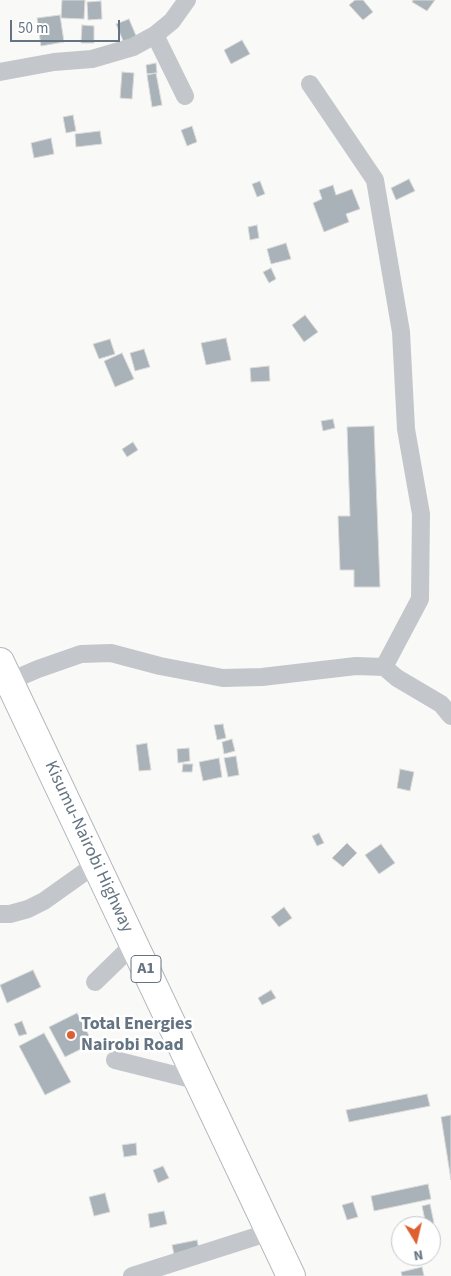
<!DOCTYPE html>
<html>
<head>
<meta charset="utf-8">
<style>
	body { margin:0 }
	#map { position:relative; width:451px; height:1276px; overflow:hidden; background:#f9f9f7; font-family:"Source Sans 3",sans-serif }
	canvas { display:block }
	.north { position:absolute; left:391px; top:1216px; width:50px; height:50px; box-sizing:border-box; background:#fff; border:1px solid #c1c7cd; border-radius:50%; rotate:171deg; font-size:14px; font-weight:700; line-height:20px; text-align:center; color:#657482 }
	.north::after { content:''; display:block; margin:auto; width:18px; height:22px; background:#e05f30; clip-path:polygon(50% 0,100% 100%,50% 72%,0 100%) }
	.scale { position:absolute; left:10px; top:20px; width:110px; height:22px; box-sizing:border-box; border:2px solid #657482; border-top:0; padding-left:6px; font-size:15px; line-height:18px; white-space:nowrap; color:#657482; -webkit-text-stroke:4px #fff; paint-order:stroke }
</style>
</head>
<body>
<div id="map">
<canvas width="451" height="1276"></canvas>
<div class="north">N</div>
<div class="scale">50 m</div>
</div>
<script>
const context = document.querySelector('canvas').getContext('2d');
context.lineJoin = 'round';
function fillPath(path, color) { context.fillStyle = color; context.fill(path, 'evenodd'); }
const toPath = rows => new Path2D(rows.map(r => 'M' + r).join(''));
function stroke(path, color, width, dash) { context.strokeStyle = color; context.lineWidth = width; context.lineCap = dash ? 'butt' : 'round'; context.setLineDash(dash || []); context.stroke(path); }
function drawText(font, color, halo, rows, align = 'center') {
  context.font = font + ' "Source Sans 3",sans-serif'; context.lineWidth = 5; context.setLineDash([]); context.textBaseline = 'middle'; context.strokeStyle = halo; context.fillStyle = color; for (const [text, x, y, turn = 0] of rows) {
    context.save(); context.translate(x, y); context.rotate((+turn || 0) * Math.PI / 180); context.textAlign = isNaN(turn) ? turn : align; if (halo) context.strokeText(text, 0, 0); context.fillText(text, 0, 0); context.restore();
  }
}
const building = toPath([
	[62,0,85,0,84,19,61,18,62,0],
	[355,0,363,0,373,12,363,20,349,5,355,0],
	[413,0,435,0,427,11,412,2,413,0],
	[101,1,102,19,88,20,87,2,101,1],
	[60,15,64,42,41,46,37,18,60,15],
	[129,19,137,38,124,43,116,24,129,19],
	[82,25,94,26,94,43,81,43,82,25],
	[242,40,250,54,231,64,224,50,242,40],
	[156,63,157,73,147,74,146,65,156,63],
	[122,72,134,73,132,99,120,98,122,72],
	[156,73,162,105,152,107,147,75,156,73],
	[73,115,76,131,66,133,63,117,73,115],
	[192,126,197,142,187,146,181,130,192,126],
	[100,131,102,144,76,147,75,134,100,131],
	[51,138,54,154,34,158,31,143,51,138],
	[409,179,415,191,396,200,391,188,409,179],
	[260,181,265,194,257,197,252,184,260,181],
	[333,185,336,195,352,189,360,209,346,214,349,222,324,232,313,203,322,199,319,190,333,185],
	[257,225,259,238,250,240,248,227,257,225],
	[286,243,291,259,271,264,267,249,286,243],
	[271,268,276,279,269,283,263,272,271,268],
	[305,315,318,332,304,342,292,325,305,315],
	[226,338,231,360,206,365,201,343,226,338],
	[110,339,115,354,99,359,93,344,110,339],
	[144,349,150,367,135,371,130,353,144,349],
	[122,353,134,379,115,387,104,361,122,353],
	[269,366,270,381,251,382,250,368,269,366],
	[333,419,335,428,323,431,321,421,333,419],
	[374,426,380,587,354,587,354,570,340,570,338,516,350,516,347,427,374,426],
	[133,442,138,450,127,457,122,449,133,442],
	[223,724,226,738,217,740,214,725,223,724],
	[232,739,235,751,224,754,222,742,232,739],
	[147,743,151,770,139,771,136,745,147,743],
	[189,748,190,761,178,763,177,749,189,748],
	[236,756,239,775,228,777,224,758,236,756],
	[219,758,222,777,203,781,199,762,219,758],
	[183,764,193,764,192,772,182,772,183,764],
	[400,769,414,772,410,791,397,788,400,769],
	[319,833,324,843,317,846,312,836,319,833],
	[347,843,357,853,343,867,332,858,347,843],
	[381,844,395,863,379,874,365,855,381,844],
	[284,907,292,918,279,927,271,917,284,907],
	[33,970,41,987,7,1003,0,985,33,970],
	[271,990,276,998,262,1005,258,998,271,990],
	[77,1013,93,1043,65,1057,49,1027,77,1013],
	[22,1021,27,1034,19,1036,14,1024,22,1021],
	[44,1033,71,1082,45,1095,19,1046,44,1033],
	[427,1094,430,1106,349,1122,346,1110,427,1094],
	[451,1115,451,1180,441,1117,451,1115],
	[136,1143,137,1155,124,1157,122,1145,136,1143],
	[163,1166,169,1178,158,1183,153,1170,163,1166],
	[428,1184,431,1199,374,1211,371,1196,428,1184],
	[105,1193,110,1212,94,1216,89,1197,105,1193],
	[353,1202,358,1217,347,1220,342,1205,353,1202],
	[430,1204,434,1223,426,1225,422,1206,430,1204],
	[164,1211,167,1224,150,1228,148,1214,164,1211],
	[197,1240,200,1254,175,1259,172,1245,197,1240],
	[422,1267,424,1276,402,1276,401,1272,422,1267]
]);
fillPath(building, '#a9b2b8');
stroke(building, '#dbdbd9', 1);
const highway = toPath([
	[0,662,291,1276]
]);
stroke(highway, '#b4b8bc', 30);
stroke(toPath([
	[155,35,185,96],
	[0,72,54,62,92,59,133,47,155,35,172,21,187,0],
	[310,84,375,180,401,332,406,429,421,514,420,599,384,667],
	[10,681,38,669,81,654,111,653,160,666,223,678,262,677,356,666,384,667,397,678,441,704,451,716],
	[0,914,10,914,28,909,44,901,96,864],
	[95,982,134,944],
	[115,1060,199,1081],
	[132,1276,270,1232]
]), '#c3c7cb', 18);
stroke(highway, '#fff', 28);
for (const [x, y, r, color] of [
	[71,1035,5,"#e05f30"]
]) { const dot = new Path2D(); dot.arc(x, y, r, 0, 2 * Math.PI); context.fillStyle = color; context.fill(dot); stroke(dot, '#fff', 2); }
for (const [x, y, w] of [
	[146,969,30]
]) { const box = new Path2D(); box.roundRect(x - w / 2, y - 13.5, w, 27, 4); context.fillStyle = '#fff'; context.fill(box); stroke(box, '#657482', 1); }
drawText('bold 16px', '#657482', null, [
	["A1",146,969]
]);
drawText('18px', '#657482', '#fff', [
	["Kisumu-Nairobi Highway",88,847,65]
]);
drawText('bold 18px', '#657482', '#fff', [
	["Total Energies",81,1025],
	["Nairobi Road",81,1046]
], 'left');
</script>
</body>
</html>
